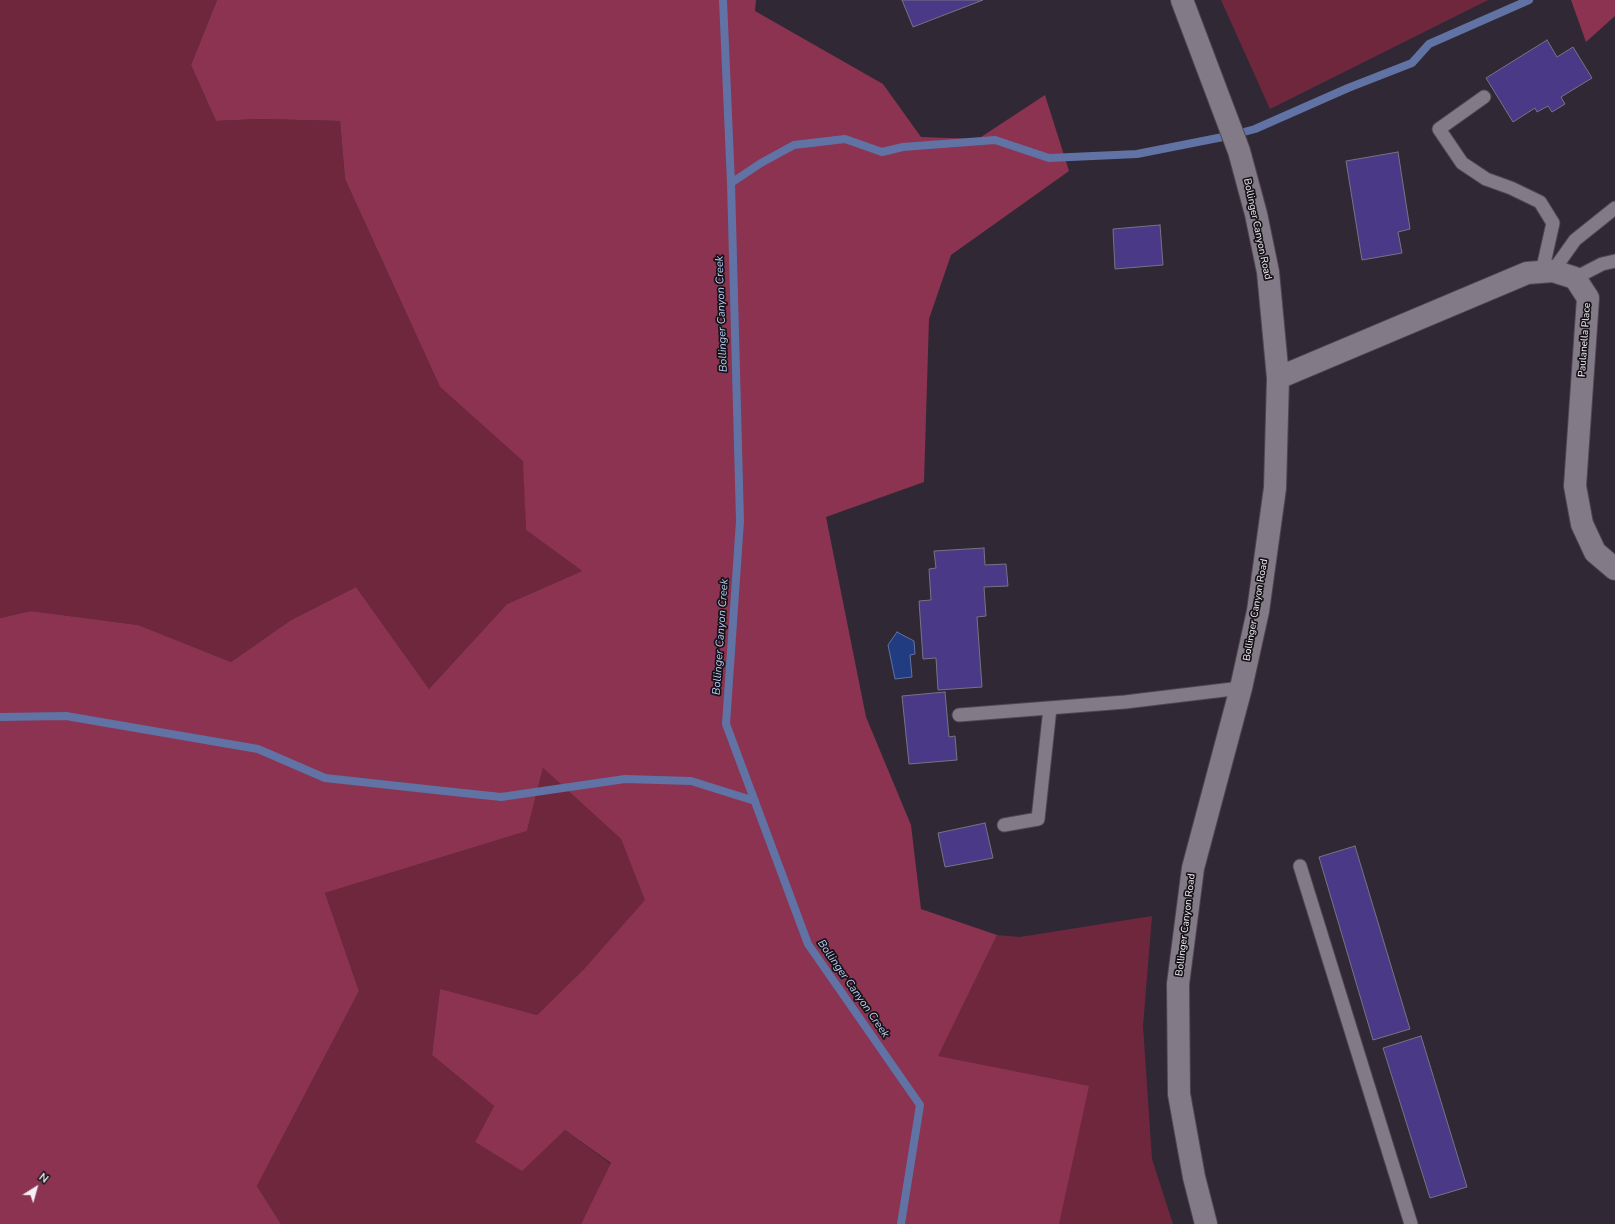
<!DOCTYPE html>
<html>
<head>
<meta charset="utf-8">
<style>
	body { margin:0 }
	#map { position:relative; width:1615px; height:1224px; overflow:hidden; background:#302834; font-family:"Nunito Sans",sans-serif }
	canvas { display:block }
	.north { position:absolute; left:16px; top:1168px; width:40px; height:40px; -webkit-text-stroke:3px #161318; paint-order:stroke; rotate:37deg; font-size:11px; font-weight:700; line-height:16px; text-align:center; color:#f5f0f8 }
	.north::after { content:''; display:block; margin:auto; width:14px; height:18px; background:#f5f0f8; clip-path:polygon(50% 0,100% 100%,50% 72%,0 100%) }
</style>
</head>
<body>
<div id="map">
<canvas width="1615" height="1224"></canvas>
<div class="north">N</div>
</div>
<script>
const context = document.querySelector('canvas').getContext('2d');
context.lineJoin = 'round';
function fillPath(path, color) { context.fillStyle = color; context.fill(path, 'evenodd'); }
const toPath = rows => new Path2D(rows.map(r => 'M' + r).join(''));
function stroke(path, color, width, dash) { context.strokeStyle = color; context.lineWidth = width; context.lineCap = dash ? 'butt' : 'round'; context.setLineDash(dash || []); context.stroke(path); }
function drawText(font, color, halo, rows, align = 'center') {
  context.font = font + ' "Nunito Sans",sans-serif'; context.lineWidth = 3.5; context.setLineDash([]); context.textBaseline = 'middle'; context.strokeStyle = halo; context.fillStyle = color; for (const [text, x, y, turn = 0] of rows) {
    context.save(); context.translate(x, y); context.rotate((+turn || 0) * Math.PI / 180); context.textAlign = isNaN(turn) ? turn : align; if (halo) context.strokeText(text, 0, 0); context.fillText(text, 0, 0); context.restore();
  }
}
fillPath(toPath([
	[0,0,217,0,191,65,216,121,259,119,340,121,345,179,440,387,524,461,526,530,582,571,507,604,429,689,356,587,291,620,231,662,137,625,31,611,0,618],
	[1221,0,1488,0,1270,109],
	[543,768,621,839,646,900,584,969,537,1015,440,990,432,1055,494,1106,475,1142,522,1170,565,1130,611,1164,581,1224,281,1224,257,1186,359,991,325,893,527,831],
	[1152,916,1143,1026,1152,1159,1173,1224,1030,1224,937,1056,997,935,1020,937]
]), '#6f273e');
fillPath(toPath([
	[217,0,756,0,755,11,883,84,921,137,978,139,1045,95,1069,171,951,255,929,319,924,482,826,517,866,717,911,825,921,909,997,935,938,1056,1089,1086,1059,1224,581,1224,611,1163,565,1130,522,1171,475,1142,494,1106,432,1055,440,989,537,1015,584,969,645,900,621,839,543,768,527,831,325,893,359,991,257,1186,281,1224,0,1224,0,618,31,611,138,625,231,662,291,620,356,587,429,689,507,604,582,571,526,530,523,461,440,387,345,179,340,121,259,119,216,121,191,65],
	[1571,0,1615,0,1615,16,1586,42]
]), '#8b3350');
const water = toPath([
	[897,632,914,641,915,654,910,655,912,677,895,679,888,645,897,632]
]);
fillPath(water, '#223c82');
stroke(water, '#6172a5', 1);
stroke(toPath([
	[723,0,731,183,740,521,726,724,808,944,920,1105,901,1224],
	[731,183,761,163,794,145,845,139,882,152,903,147,995,140,1049,158,1137,154,1233,135,1255,129,1348,88,1412,63,1429,44,1529,0],
	[0,717,66,716,258,749,325,778,435,790,501,797,625,779,691,781,755,801]
]), '#6172a5', 8);
const building = toPath([
	[902,0,983,0,913,27,902,0],
	[1547,40,1557,57,1573,47,1592,78,1561,97,1565,104,1552,112,1548,106,1537,112,1535,108,1513,122,1486,78,1547,40],
	[1398,152,1410,229,1398,232,1402,253,1362,260,1346,161,1398,152],
	[1160,225,1163,265,1115,269,1113,229,1160,225],
	[984,548,985,565,1006,564,1008,586,984,587,986,616,977,617,982,687,938,690,936,658,923,659,919,601,931,600,929,569,936,568,934,551,984,548],
	[945,692,949,737,955,736,957,760,909,764,902,696,945,692],
	[985,823,993,858,945,867,938,833,985,823],
	[1355,846,1410,1029,1373,1040,1319,857,1355,846],
	[1421,1036,1467,1187,1430,1198,1383,1048,1421,1036]
]);
fillPath(building, '#4a3986');
stroke(building, '#767484', 1);
const service = toPath([
	[1484,97,1439,129,1462,163,1486,179,1511,188,1540,202,1553,223,1542,272],
	[1553,271,1575,240,1615,208],
	[1575,278,1602,264,1615,261],
	[959,715,1125,702,1241,688],
	[1004,825,1038,819,1050,708],
	[1300,866,1411,1224]
]);
const minor = toPath([
	[1182,0,1239,151,1256,214,1268,272,1278,378,1275,488,1258,611,1241,688,1193,868,1178,984,1179,1094,1194,1177,1206,1224],
	[1278,378,1527,273,1553,271,1575,278,1588,298,1575,486,1582,524,1595,552,1615,569]
]);
stroke(service, '#4d4751', 15);
stroke(minor, '#4d4751', 24);
stroke(service, '#837a88', 13);
stroke(minor, '#837a88', 22);
drawText('10px', '#f5f0f8', '#161318', [
	["Bollinger Canyon Road",1257,229,78],
	["Paulanella Place",1585,340,-86],
	["Bollinger Canyon Road",1256,610,-80],
	["Bollinger Canyon Road",1186,925,-83]
]);
drawText('italic 11px', '#bbcef7', '#161318', [
	["Bollinger Canyon Creek",722,314,-92],
	["Bollinger Canyon Creek",721,637,-86],
	["Bollinger Canyon Creek",853,989,55]
]);
</script>
</body>
</html>
